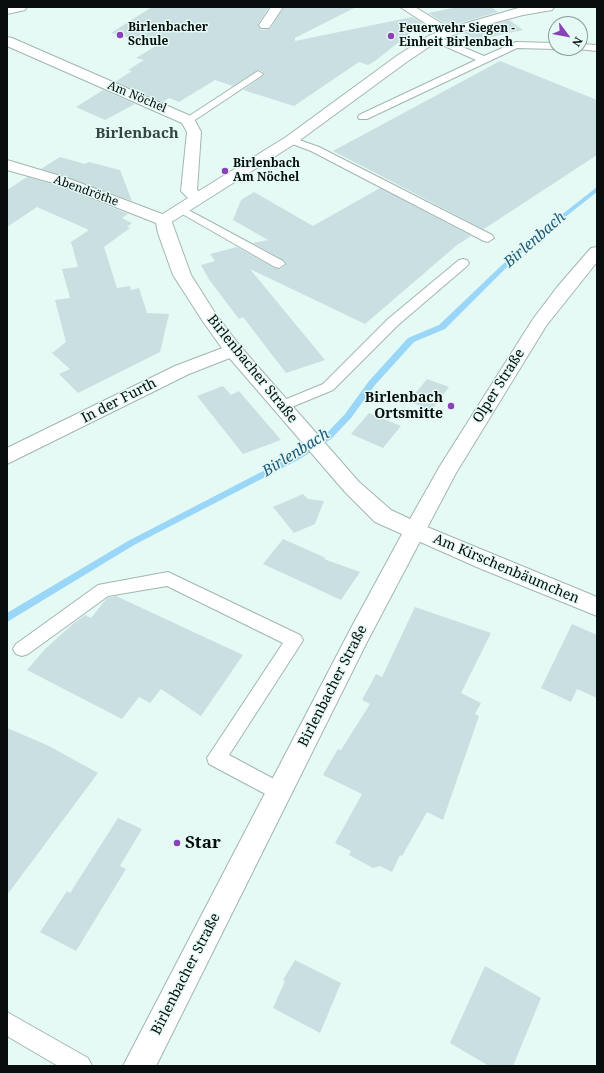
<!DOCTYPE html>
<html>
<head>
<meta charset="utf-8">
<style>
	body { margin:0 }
	#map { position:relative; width:604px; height:1073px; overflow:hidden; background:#e5faf5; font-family:"Noto Serif",serif }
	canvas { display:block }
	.frame { position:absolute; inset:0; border:8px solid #070e0d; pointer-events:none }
	.north { position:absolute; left:548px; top:16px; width:40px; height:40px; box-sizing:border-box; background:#e5faf5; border:1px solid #8c9c98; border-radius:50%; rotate:122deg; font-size:11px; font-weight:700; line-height:16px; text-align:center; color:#070e0d }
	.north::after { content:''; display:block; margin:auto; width:14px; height:18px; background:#8b42b5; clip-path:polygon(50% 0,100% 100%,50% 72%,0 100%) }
</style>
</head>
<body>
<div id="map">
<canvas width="604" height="1073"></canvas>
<div class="frame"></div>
<div class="north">N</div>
</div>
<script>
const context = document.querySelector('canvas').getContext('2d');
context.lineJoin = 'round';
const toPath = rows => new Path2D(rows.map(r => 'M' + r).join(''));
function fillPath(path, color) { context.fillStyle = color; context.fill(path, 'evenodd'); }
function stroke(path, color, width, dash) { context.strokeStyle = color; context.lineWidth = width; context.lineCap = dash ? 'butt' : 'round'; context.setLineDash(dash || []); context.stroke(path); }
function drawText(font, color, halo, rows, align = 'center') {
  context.font = font + ' "Noto Serif",serif'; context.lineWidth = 3; context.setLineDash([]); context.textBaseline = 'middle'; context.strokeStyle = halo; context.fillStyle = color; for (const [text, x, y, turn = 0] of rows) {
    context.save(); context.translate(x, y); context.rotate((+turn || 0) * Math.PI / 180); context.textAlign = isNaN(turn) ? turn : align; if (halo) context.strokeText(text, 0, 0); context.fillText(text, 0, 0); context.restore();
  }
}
fillPath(toPath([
	[597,187,597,192,527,247,445,329,414,342,375,385,351,418,331,439,298,460,134,545,7,622,7,613,128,541,292,456,325,435,345,414,369,381,408,338,439,325,523,245,597,187]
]), '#9ad6f7');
fillPath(toPath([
	[152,7,269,7,258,24,261,30,270,29,284,7,356,7,295,38,295,41,412,17,423,23,375,61,368,65,359,62,294,106,243,90,264,75,264,73,259,70,233,86,215,80,179,102,169,98,163,102,115,82,132,71,128,70,144,60,136,58,157,45,111,33],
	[458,7,491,7,498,12,449,26,428,13],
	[509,20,523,30,477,40,462,33],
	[500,61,597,100,597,155,487,227,483,229,333,151],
	[103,90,135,104,105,120,76,107],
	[60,157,85,164,89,162,120,170,132,201,41,169],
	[27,177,57,185,128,214,122,218,132,223,127,227,130,228,104,247,117,288,130,286,131,290,139,288,147,313,169,314,160,352,78,393,59,374,70,369,52,353,66,342,55,300,70,298,62,269,78,267,71,242,89,230,37,207,7,227,7,190],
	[380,188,471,236,457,245,365,324,250,269,325,360,286,373,243,317,239,319,210,281,201,265,215,261,210,254,237,247,275,268,280,269,286,265,284,260,253,243,268,240,233,220,241,200,254,192,313,226],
	[427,379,449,387,431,411,409,401],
	[223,386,231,395,239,391,281,440,243,454,197,396],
	[369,413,401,426,383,448,351,434],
	[303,494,308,499,324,501,315,524,294,533,273,507],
	[283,539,326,558,324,559,360,572,341,600,263,564],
	[116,596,243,655,201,716,161,689,150,703,139,697,122,719,27,670,45,649,74,623,85,615,91,618,107,598],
	[415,607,491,633,461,693,481,703,475,714,479,716,443,820,427,812,402,856,400,855,392,872,380,866,373,868,349,855,351,851,335,843,362,794,323,775,338,749,341,750,370,704,362,700,376,674,382,677],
	[572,624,597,635,597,698,577,689,571,702,541,688],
	[7,728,47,745,98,773,7,895],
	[118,818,142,829,120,866,126,869,76,951,40,932,67,891,70,893],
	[295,960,341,983,320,1033,273,1008,285,981,283,980],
	[485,966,541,998,513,1066,489,1066,450,1043]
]), '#cadfe2');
const lane = toPath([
	[434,35,484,56,516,42,556,43,556,48,559,48,556,49,517,48,367,119,359,119,358,117,359,115,476,60,431,40,431,36,434,35],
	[580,44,597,45,597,51,577,49,580,48,580,44],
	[258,71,263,74,261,76,192,122,184,122,183,120,258,71],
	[291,137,319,147,492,235,494,238,488,242,484,241,311,151,287,142,286,140,291,137],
	[181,206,283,261,285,264,279,268,275,267,177,211,175,209,181,206],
	[463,259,467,260,469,263,467,266,398,325,333,390,287,409,282,411,277,409,275,406,277,403,323,384,388,319,459,260,463,259],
	[168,572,300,635,303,640,300,645,229,755,287,786,290,792,287,798,280,801,273,798,209,764,207,758,283,643,167,586,108,596,28,654,22,656,16,654,13,649,16,644,98,585,168,572],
	[7,1012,88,1058,92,1066,58,1066,7,1036,7,1012]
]);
const street = toPath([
	[7,7,27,7,25,10,7,14,7,7],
	[271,7,283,7,269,28,261,28,259,25,271,7],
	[400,7,415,7,449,28,522,7,554,7,552,10,523,15,466,30,438,41,408,61,296,143,170,223,164,225,158,223,156,220,158,217,188,198,181,191,187,132,182,123,7,46,7,37,12,38,193,117,201,132,197,190,199,191,286,137,398,55,430,35,439,32,400,7],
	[233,344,240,346,242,350,240,354,189,374,7,464,7,448,175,366,233,344],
	[415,522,597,597,597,616,479,568,407,536,404,530,407,524,415,522]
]);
const secondary = toPath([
	[7,160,67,178,170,217,191,275,215,313,240,346,359,482,391,510,410,519,440,466,533,319,558,286,591,248,597,247,597,262,546,326,456,473,367,642,156,1066,123,1066,351,628,402,534,375,522,345,492,226,354,202,320,173,275,158,233,156,223,57,184,7,170,7,160]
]);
stroke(lane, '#a2b6b1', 2);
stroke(street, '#a2b6b1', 2);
stroke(secondary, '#a2b6b1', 2);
fillPath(lane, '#fff');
fillPath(street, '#fff');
fillPath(secondary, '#fff');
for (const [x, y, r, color] of [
	[120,35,4,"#8b42b5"],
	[391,36,4,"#8b42b5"],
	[225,171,4,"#8b42b5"],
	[451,406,4,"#8b42b5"],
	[177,843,4,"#8b42b5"]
]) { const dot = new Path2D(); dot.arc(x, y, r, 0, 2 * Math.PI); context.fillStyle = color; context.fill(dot); stroke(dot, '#e5faf5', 1.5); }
drawText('bold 12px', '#070e0d', '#e5faf5', [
	["Birlenbacher",128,28],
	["Schule",128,42],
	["Feuerwehr Siegen -",399,29],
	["Einheit Birlenbach",399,43],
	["Birlenbach",233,164],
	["Am Nöchel",233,178]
], 'left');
drawText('12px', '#070e0d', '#e5faf5', [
	["Am Nöchel",137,97,23],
	["Abendröthe",86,191,20]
]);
drawText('14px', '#070e0d', '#e5faf5', [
	["Birlenbacher Straße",252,369,51],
	["Olper Straße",499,386,-58],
	["In der Furth",119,401,-27],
	["Am Kirschenbäumchen",506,569,23],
	["Birlenbacher Straße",333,686,-63],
	["Birlenbacher Straße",186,974,-63]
]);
drawText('bold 14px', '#070e0d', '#e5faf5', [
	["Birlenbach",443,398],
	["Ortsmitte",443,414]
], 'right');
drawText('bold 15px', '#354642', '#e5faf5', [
	["Birlenbach",137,134]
]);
drawText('italic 15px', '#205b77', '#e5faf5', [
	["Birlenbach",535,240,-41],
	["Birlenbach",296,453,-32]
]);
drawText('bold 17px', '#070e0d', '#e5faf5', [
	["Star",185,843]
], 'left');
</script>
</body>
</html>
